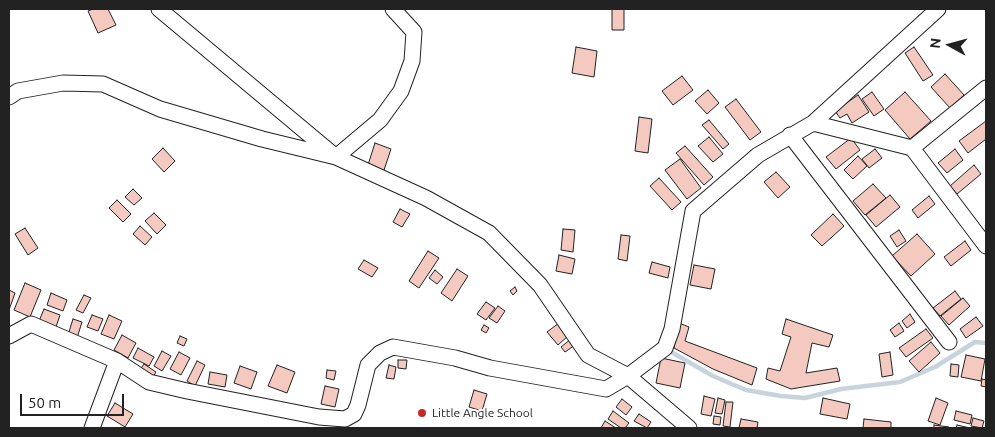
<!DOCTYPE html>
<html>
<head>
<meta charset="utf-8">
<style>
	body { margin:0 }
	#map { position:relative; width:995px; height:437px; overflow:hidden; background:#fff; font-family:Ubuntu,sans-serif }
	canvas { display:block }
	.frame { position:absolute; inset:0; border:10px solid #222; pointer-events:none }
	.north { position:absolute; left:925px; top:20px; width:50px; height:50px; -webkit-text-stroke:4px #fff; paint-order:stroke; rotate:277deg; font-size:14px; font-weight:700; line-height:20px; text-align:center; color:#222 }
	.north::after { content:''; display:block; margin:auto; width:18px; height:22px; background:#222; clip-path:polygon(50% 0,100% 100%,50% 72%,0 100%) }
	.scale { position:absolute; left:20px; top:394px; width:104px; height:22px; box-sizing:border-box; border:2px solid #222; border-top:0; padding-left:6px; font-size:15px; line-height:18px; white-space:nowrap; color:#222; -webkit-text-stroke:4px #fff; paint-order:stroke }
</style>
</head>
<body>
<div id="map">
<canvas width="995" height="437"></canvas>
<div class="frame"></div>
<div class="north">N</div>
<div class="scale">50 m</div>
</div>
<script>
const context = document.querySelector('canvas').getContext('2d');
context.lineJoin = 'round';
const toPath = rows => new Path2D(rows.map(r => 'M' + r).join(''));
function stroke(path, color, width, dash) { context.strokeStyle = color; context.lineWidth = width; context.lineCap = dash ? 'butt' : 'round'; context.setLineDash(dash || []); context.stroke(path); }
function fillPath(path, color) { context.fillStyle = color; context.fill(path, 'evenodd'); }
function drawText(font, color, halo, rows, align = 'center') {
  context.font = font + ' Ubuntu,sans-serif'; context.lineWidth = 4; context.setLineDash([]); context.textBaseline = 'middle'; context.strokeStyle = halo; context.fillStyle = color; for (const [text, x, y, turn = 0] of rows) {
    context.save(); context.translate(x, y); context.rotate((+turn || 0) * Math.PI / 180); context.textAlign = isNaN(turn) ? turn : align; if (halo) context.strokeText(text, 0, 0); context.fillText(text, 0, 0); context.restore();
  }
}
stroke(toPath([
	[666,349,713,376,746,390,781,396,805,398,841,389,900,382,935,367,975,342,986,343]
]), '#c7d3dd', 4.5);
const building = toPath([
	[93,9,108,9,116,25,98,33,88,11,93,9],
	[612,9,624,9,624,30,612,30,612,9],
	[576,47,597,51,594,77,572,73,576,47],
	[914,47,933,75,923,81,905,53,914,47],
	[945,74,964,95,950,108,931,87,945,74],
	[682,76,693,90,673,105,662,91,682,76],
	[708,90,719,103,707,114,695,101,708,90],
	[872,92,884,109,874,116,862,99,872,92],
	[905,92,931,121,910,139,885,110,905,92],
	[858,95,869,112,852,123,847,114,840,118,835,111,858,95],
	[736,99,761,132,750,140,725,107,736,99],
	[639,117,652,119,648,153,635,151,639,117],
	[709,120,729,144,723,149,702,125,709,120],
	[986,121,986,139,968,153,959,141,986,121],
	[709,137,723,154,713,162,698,146,709,137],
	[851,138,860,150,836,169,826,157,851,138],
	[375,143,391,149,383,173,367,168,375,143],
	[685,146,713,177,704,185,676,153,685,146],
	[163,148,175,161,164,172,152,159,163,148],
	[875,149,882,158,869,168,862,159,875,149],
	[955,149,963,160,947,173,938,163,955,149],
	[858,156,867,166,853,179,844,170,858,156],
	[680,159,701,188,687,199,665,170,680,159],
	[974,165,981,174,957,194,950,186,974,165],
	[776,172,790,187,778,198,764,182,776,172],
	[659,178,681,202,672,210,650,186,659,178],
	[873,184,886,198,865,215,853,201,873,184],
	[133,189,142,198,134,205,125,197,133,189],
	[890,195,900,207,876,227,866,215,890,195],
	[929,196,935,204,918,218,912,210,929,196],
	[117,200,131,214,123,222,109,208,117,200],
	[400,209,410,214,402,227,393,222,400,209],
	[154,213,166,225,157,234,145,221,154,213],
	[833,214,844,226,822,246,811,235,833,214],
	[140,226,152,237,145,245,133,234,140,226],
	[25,228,38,248,28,255,15,234,25,228],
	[563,229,575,230,573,252,561,250,563,229],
	[899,230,906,241,897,247,890,236,899,230],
	[917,234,935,254,911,276,892,256,917,234],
	[621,235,630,236,627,261,618,259,621,235],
	[965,241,971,250,951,266,944,257,965,241],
	[428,251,439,258,419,288,409,281,428,251],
	[559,255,575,259,572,274,556,271,559,255],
	[364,260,378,268,372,277,358,269,364,260],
	[652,262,670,267,668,278,649,273,652,262],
	[694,265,715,269,711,289,690,285,694,265],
	[457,269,468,276,452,301,441,293,457,269],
	[435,270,443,277,437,284,429,278,435,270],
	[25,283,41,290,30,317,14,310,25,283],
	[515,287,517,291,513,295,510,291,515,287],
	[9,290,15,293,9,310,9,290],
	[955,291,961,299,940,316,933,308,955,291],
	[51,293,67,300,63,311,47,305,51,293],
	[84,295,91,298,83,313,76,310,84,295],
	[963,298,970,306,949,325,941,316,963,298],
	[486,302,495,308,486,320,477,314,486,302],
	[498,306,505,311,497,323,489,318,498,306],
	[44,309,60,315,56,327,39,321,44,309],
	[910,314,915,322,907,328,902,321,910,314],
	[92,315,103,319,98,331,87,327,92,315],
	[109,315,122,321,114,339,101,334,109,315],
	[976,317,983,326,966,338,960,329,976,317],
	[73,319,82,322,77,338,68,335,73,319],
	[786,319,833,335,829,347,812,343,806,373,837,368,840,381,791,389,766,379,768,368,780,371,791,337,782,334,786,319],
	[559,323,569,335,558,345,547,332,559,323],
	[679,323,689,327,685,341,757,368,752,385,713,369,674,348,679,323],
	[899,323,904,331,895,337,890,330,899,323],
	[484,325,489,328,486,333,481,330,484,325],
	[926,329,933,338,906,357,899,348,926,329],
	[122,335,136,343,128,358,114,350,122,335],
	[180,336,187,339,184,346,177,343,180,336],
	[571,339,575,345,565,352,561,347,571,339],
	[931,342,940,353,919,372,909,361,931,342],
	[138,348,154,357,149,366,133,358,138,348],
	[162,351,171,356,162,371,154,366,162,351],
	[179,352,190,358,181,375,170,369,179,352],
	[890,352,893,375,882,377,879,354,890,352],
	[966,355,985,359,981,381,961,377,966,355],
	[661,358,685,363,680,388,656,383,661,358],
	[398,360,407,360,406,369,398,368,398,360],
	[197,361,205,365,195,386,187,381,197,361],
	[144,364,156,372,152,379,139,371,144,364],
	[951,364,959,365,958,377,950,376,951,364],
	[277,365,295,372,287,393,268,386,277,365],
	[389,365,396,367,394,379,386,378,389,365],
	[240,366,257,372,251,389,234,383,240,366],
	[327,370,336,371,334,380,326,378,327,370],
	[210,372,227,375,225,387,208,384,210,372],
	[982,379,986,380,986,387,981,386,982,379],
	[325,386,339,389,335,407,321,404,325,386],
	[474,390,487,394,482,411,469,407,474,390],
	[704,396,715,399,711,416,701,414,704,396],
	[718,398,725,400,722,414,715,413,718,398],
	[823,398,850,404,847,419,820,414,823,398],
	[936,398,948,403,940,425,928,421,936,398],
	[622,399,632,407,626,415,616,407,622,399],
	[726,402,733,402,730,427,723,426,726,402],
	[115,403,133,414,125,427,107,416,115,403],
	[613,411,629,423,625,428,621,428,608,419,613,411],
	[956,411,972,415,970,424,954,420,956,411],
	[639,414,651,422,647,428,634,421,639,414],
	[714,416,721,417,720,425,713,424,714,416],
	[973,418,984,421,982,428,971,426,973,418],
	[741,419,758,422,757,428,739,428,741,419],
	[864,419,891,422,891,428,863,428,864,419],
	[605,421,616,428,601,428,605,421],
	[934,425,949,427,948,428,934,428,934,425],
	[957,425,970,428,956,428,957,425]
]);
fillPath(building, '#f3c9c0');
stroke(building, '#222', 1);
const minor = toPath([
	[159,9,336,157,426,198,489,233,540,285,588,355,628,376,689,428],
	[9,97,18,91,63,83,103,84,160,109,262,139,336,157,380,120,401,91,412,61,414,32,393,9],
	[813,123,912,148,986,246],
	[790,135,949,342],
	[912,148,986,88],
	[9,336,31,324,117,361,149,382,187,391,319,417,345,419,354,414,358,405,368,365,380,353,393,347,455,358,490,368,606,389,628,376,665,348,672,329,693,211,758,155,813,123,938,9],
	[92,428,117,361]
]);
stroke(minor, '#222', 17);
stroke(minor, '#fff', 15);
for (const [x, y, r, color] of [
	[422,413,5,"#c62828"]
]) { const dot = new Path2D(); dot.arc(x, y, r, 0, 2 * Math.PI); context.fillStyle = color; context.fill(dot); stroke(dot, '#fff', 2); }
drawText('12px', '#222', '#fff', [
	["Little Angle School",432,413]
], 'left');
</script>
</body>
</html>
